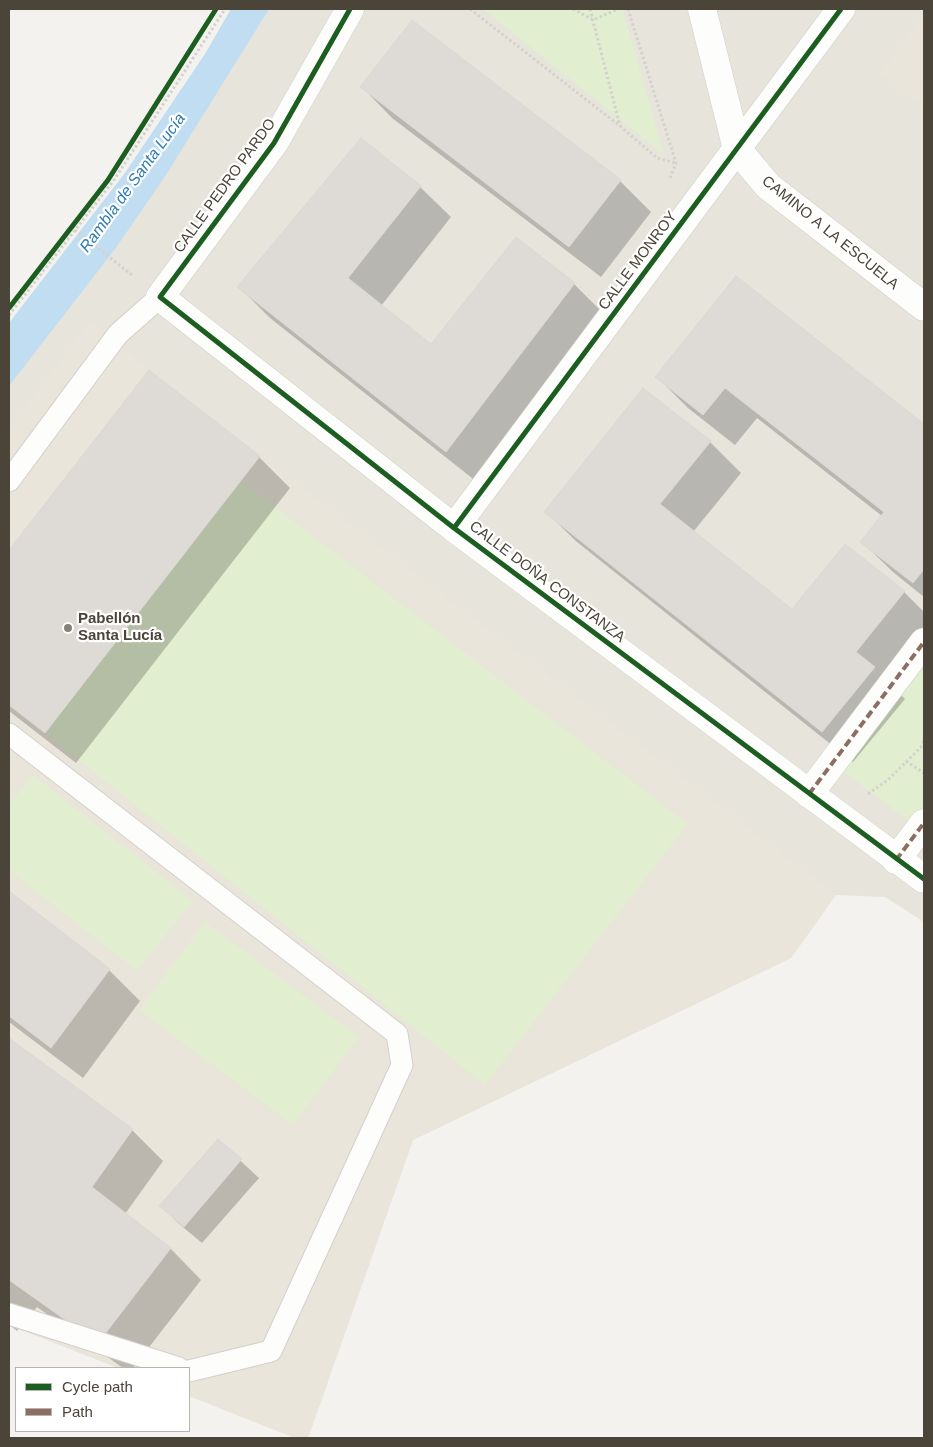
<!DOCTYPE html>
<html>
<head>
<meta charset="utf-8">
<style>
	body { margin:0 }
	#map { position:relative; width:933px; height:1447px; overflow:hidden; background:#f4f2ee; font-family:Helvetica,sans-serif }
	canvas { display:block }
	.frame { position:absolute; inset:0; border:10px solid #4b4439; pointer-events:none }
	.legend { position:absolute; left:15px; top:1367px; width:175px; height:65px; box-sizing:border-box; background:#fff; border:1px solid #b7b4b0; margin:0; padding:6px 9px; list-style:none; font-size:15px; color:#4b4439 }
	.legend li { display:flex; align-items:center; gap:10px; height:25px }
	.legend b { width:25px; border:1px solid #b7b4b0 }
</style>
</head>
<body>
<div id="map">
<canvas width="933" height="1447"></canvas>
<div class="frame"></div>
<ul class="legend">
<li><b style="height:6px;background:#1b5e20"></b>Cycle path</li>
<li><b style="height:6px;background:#8d6e63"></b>Path</li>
</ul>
</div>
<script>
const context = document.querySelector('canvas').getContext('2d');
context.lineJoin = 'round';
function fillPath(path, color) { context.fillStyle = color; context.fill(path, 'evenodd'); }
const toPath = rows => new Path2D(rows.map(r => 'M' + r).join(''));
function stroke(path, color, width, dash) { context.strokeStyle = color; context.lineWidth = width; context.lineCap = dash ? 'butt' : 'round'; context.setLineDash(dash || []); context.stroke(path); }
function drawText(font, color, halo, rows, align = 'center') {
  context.font = font + ' Helvetica,sans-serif'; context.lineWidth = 4.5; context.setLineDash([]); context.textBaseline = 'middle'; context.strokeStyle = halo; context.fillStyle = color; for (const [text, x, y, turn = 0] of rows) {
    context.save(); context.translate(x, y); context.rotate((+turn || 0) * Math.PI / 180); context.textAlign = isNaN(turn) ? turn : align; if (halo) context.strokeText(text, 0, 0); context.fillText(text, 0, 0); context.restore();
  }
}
fillPath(toPath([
	[231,9,924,9,924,922,885,897,836,895,791,958,413,1140,308,1438,295,1438,189,1396,189,1368,118,1368,9,1325,9,323,125,173,205,54]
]), '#e7e4dc');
fillPath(toPath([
	[924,14,924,107,880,73],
	[91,322,149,370,260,456,836,895,791,958,413,1140,308,1438,295,1438,189,1396,189,1368,118,1368,9,1325,9,429]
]), '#eae5da');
fillPath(toPath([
	[483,9,623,9,664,155],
	[241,481,688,824,485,1085,45,733],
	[924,664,924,805,911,823,843,771],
	[33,775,193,901,137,971,9,870,9,805],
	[205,922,359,1037,293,1125,139,1010]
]), '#e1eecf');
fillPath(toPath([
	[231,9,269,9,164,178,115,249,9,386,9,323,125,173,205,54]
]), '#c0ddf1');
fillPath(toPath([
	[362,87,620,181,651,212,601,277,392,118],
	[420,187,451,217,381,306,431,345,574,284,605,315,477,482,270,318,239,287],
	[736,277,924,426,924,597,893,572,862,542,882,516,757,418,735,445,688,408,657,377],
	[149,372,259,457,290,488,76,763,9,711,9,553],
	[710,442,741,473,693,532,793,611,904,592,924,612,924,635,887,681,905,699,853,762,577,542,546,512],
	[9,893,109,970,140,1001,83,1078,9,1022],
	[9,1040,132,1130,163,1161,125,1214,171,1249,201,1280,133,1368,123,1368,37,1307,17,1331,9,1325],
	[218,1140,259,1178,202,1243,178,1223,161,1206]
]), '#0003');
const building = toPath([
	[412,20,621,180,569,247,360,87,412,20],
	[361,138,421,186,348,278,431,344,516,237,575,283,446,452,237,287,361,138],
	[736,276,924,424,924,569,913,583,860,542,884,512,725,388,703,415,655,377,736,276],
	[149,370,260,456,45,733,9,705,9,550,149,370],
	[643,388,711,441,660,504,792,609,845,544,905,591,856,652,875,667,822,732,544,512,643,388],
	[9,891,110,969,51,1048,9,1016,9,891],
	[9,1038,133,1129,92,1187,171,1248,98,1343,9,1280,9,1038],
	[218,1139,242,1159,184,1227,159,1206,218,1139]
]);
fillPath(building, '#dedbd6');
stroke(building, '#dcd9d4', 1);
const service = toPath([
	[9,481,118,334,160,297],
	[9,734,397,1034,402,1065,271,1351,189,1371],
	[9,1314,179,1368]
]);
const pedestrian = toPath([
	[809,794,924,642],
	[896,860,924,823]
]);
const minor = toPath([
	[350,9,274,143,160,297,454,528,924,879],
	[702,9,737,149,768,186,924,307],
	[454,528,841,9]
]);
stroke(service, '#d2d0cb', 23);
stroke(pedestrian, '#d2d0cb', 29);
stroke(minor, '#d2d0cb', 29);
stroke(toPath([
	[470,9,620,126,657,158,676,163],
	[573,9,593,20,618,9],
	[590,9,620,126],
	[628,9,676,163,670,178],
	[71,227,132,275],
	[9,315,114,180,225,9],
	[906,761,924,773],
	[868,794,889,779,921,747,924,741]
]), '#d3d2cc', 3, [2.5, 2.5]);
stroke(service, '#fdfdfc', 21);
stroke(pedestrian, '#fdfdfc', 28);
stroke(minor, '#fdfdfc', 28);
stroke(toPath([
	[809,794,924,642],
	[896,860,924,823]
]), '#8d6e63', 4, [8, 4]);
stroke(toPath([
	[350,9,274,143,160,297,454,528,924,879],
	[9,308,108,180,216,9],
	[454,528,841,9]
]), '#1b5e20', 5);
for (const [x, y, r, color] of [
	[68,628,5,"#868178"]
]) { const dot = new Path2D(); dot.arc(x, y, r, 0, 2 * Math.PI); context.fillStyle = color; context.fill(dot); stroke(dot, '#fff', 2); }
drawText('15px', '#4b4439', '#fff', [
	["CALLE PEDRO PARDO",225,186,-54],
	["CAMINO A LA ESCUELA",830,233,39],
	["CALLE MONROY",638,261,-53],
	["CALLE DOÑA CONSTANZA",547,582,37]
]);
drawText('bold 15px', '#4b4439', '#fff', [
	["Pabellón",78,619],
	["Santa Lucía",78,636]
], 'left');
drawText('italic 16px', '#2e7ab2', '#fff', [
	["Rambla de Santa Lucía",133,183,-54]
]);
</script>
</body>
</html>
